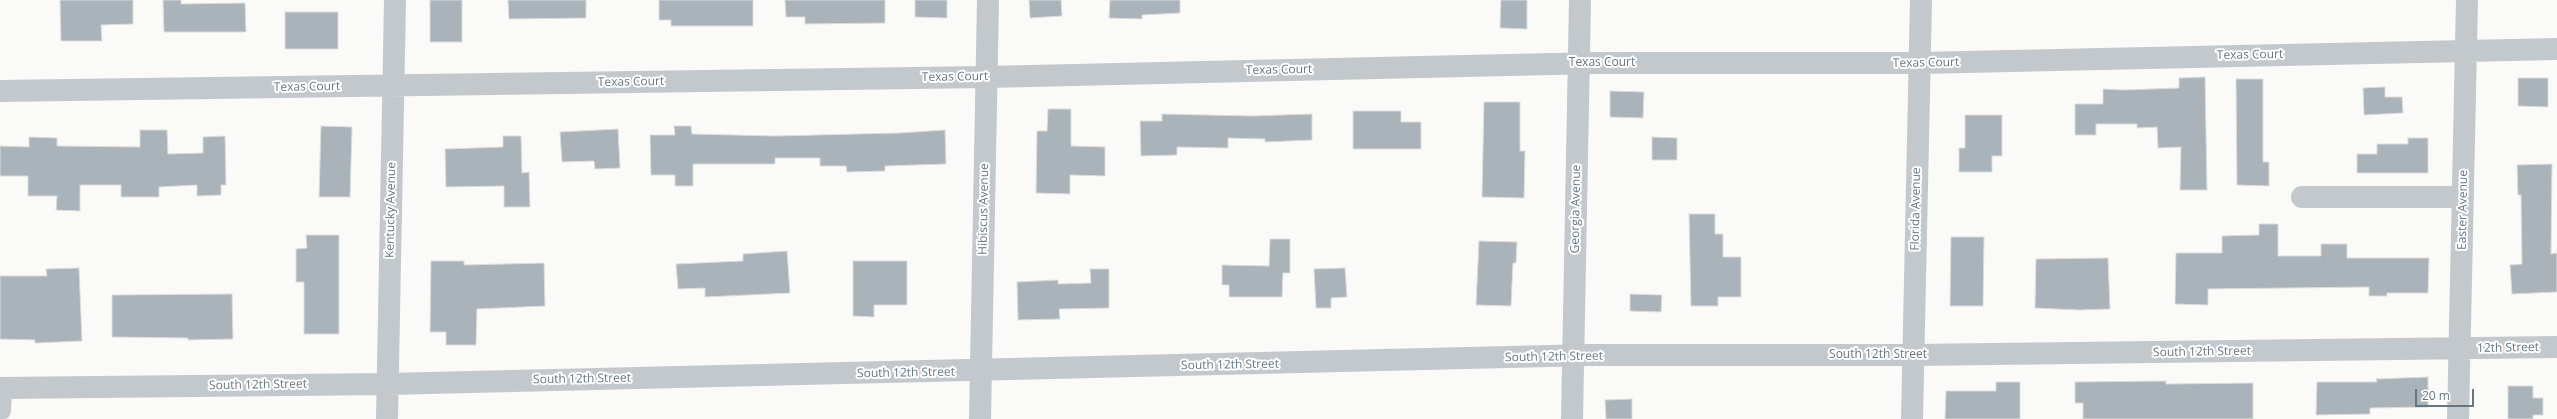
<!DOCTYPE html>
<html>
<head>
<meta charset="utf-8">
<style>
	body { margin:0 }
	#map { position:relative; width:2557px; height:419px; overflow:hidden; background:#fafaf8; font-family:"Open Sans",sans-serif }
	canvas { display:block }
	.scale { position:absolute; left:2415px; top:389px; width:59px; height:18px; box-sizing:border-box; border:2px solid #657683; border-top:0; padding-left:5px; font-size:12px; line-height:14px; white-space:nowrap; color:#657683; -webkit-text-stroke:3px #fff; paint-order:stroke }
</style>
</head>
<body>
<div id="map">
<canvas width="2557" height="419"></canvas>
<div class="scale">20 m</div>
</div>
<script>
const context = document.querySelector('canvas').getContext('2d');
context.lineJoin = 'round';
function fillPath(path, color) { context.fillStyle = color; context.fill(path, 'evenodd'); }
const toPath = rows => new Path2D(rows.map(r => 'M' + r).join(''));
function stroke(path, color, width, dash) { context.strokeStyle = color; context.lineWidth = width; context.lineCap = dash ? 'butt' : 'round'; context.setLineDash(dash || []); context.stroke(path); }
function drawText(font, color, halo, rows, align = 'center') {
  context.font = font + ' "Open Sans",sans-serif'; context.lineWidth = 4; context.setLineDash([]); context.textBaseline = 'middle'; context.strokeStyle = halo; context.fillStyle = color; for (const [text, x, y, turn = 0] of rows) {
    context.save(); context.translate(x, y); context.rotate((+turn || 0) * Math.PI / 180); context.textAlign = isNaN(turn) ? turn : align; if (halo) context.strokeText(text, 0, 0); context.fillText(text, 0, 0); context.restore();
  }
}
const building = toPath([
	[60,0,133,0,133,24,101,25,102,41,61,41,60,0],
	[163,0,181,0,181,4,245,3,246,32,164,32,163,0],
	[430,0,462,0,462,42,430,42,430,0],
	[508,0,586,0,586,18,509,19,508,0],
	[659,0,753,0,753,26,671,26,671,20,659,20,659,0],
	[785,0,885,0,885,23,805,24,805,17,786,17,785,0],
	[915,0,947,0,947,18,915,17,915,0],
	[1029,0,1061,0,1062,16,1030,18,1029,0],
	[1110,0,1180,0,1180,13,1142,15,1142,19,1109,18,1110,0],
	[1501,0,1527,0,1527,29,1500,28,1501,0],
	[285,12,338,12,338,49,285,49,285,12],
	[2205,77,2207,190,2180,190,2181,147,2158,148,2157,127,2137,128,2137,124,2096,124,2096,135,2075,135,2075,104,2103,104,2103,89,2123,90,2179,88,2179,78,2205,77],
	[2518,78,2548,78,2548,107,2518,106,2518,78],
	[2236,79,2263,79,2263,162,2269,162,2269,186,2237,185,2236,79],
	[2385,87,2385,97,2402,97,2403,113,2364,115,2363,88,2385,87],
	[1610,91,1644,92,1643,118,1610,117,1610,91],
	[1484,102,1520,102,1520,151,1525,151,1524,198,1482,197,1484,102],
	[1048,109,1071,109,1071,146,1105,147,1105,176,1070,175,1070,194,1036,193,1037,131,1047,131,1048,109],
	[1353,111,1401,111,1401,122,1421,122,1421,149,1353,149,1353,111],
	[1162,114,1251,116,1312,114,1312,140,1265,142,1265,139,1228,138,1228,148,1177,147,1177,155,1141,156,1140,121,1162,121,1162,114],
	[1965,115,2002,115,2002,156,1992,156,1992,172,1959,172,1959,148,1965,148,1965,115],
	[321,126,352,127,350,197,319,197,321,126],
	[674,126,691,126,692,134,775,136,899,133,945,130,946,164,885,166,885,171,847,172,846,166,820,166,820,158,775,158,775,164,693,164,693,186,675,186,675,175,651,175,650,135,675,135,674,126],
	[618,129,620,168,595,169,594,161,562,162,560,132,618,129],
	[140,130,167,130,168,154,203,153,203,137,225,136,226,185,221,185,221,195,197,196,197,185,159,187,159,197,121,197,121,185,80,185,80,211,56,210,57,196,28,196,28,176,0,176,0,146,29,147,29,137,57,138,57,146,140,147,140,130],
	[503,136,521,136,522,173,529,172,530,207,504,207,504,186,446,187,445,149,503,147,503,136],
	[1652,137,1677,138,1677,160,1652,160,1652,137],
	[2408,138,2428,138,2428,173,2357,173,2357,154,2377,154,2377,144,2408,144,2408,138],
	[2552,164,2551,254,2557,253,2557,292,2512,294,2510,265,2522,264,2521,195,2518,195,2517,165,2552,164],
	[1689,214,1715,214,1715,234,1723,234,1723,257,1741,257,1741,297,1718,297,1718,306,1691,306,1689,214],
	[2259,224,2278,224,2278,256,2321,256,2321,244,2347,244,2347,258,2429,258,2428,293,2387,293,2387,296,2369,296,2369,287,2208,289,2208,305,2175,304,2176,253,2222,253,2222,236,2259,235,2259,224],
	[306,235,339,235,339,334,304,334,304,282,296,282,296,249,307,248,306,235],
	[1951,237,1984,237,1983,306,1950,306,1951,237],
	[1270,239,1290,239,1290,273,1283,273,1282,297,1229,297,1229,285,1222,285,1222,265,1269,266,1270,239],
	[1479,241,1517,242,1516,263,1513,263,1511,306,1476,305,1479,241],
	[787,251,790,293,705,297,705,288,678,289,676,264,743,261,743,254,787,251],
	[2108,258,2110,309,2079,310,2035,308,2036,259,2108,258],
	[431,261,464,261,464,265,544,263,545,306,477,309,476,345,446,345,446,332,430,332,431,261],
	[853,261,907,261,907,305,874,305,874,317,853,316,853,261],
	[79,268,82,341,35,343,35,340,0,339,0,276,47,276,46,269,79,268],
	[1345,268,1347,297,1331,298,1331,308,1316,308,1314,269,1345,268],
	[1090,269,1109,269,1109,308,1059,309,1060,319,1018,320,1017,282,1058,280,1058,284,1091,283,1090,269],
	[232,294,233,339,188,340,188,338,112,337,112,295,232,294],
	[1630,294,1662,295,1661,312,1630,311,1630,294],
	[2428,377,2428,407,2370,408,2370,414,2316,415,2317,382,2377,382,2376,379,2428,377],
	[2166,381,2166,384,2253,383,2253,419,2083,419,2083,403,2075,403,2075,382,2166,381],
	[1996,382,2020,382,2020,419,1945,419,1946,391,1996,391,1996,382],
	[2508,386,2533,386,2533,398,2543,398,2543,415,2533,415,2533,419,2508,419,2508,386],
	[1632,399,1632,419,1606,419,1605,400,1632,399]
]);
fillPath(building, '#aab3b9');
stroke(building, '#dcdcda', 1);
stroke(toPath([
	[0,91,986,77,1596,63,1920,63,2557,49],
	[2302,197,2463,197],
	[0,388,388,384,1591,355,1913,355,2557,347],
	[0,410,1,388],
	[387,419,395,0],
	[980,419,988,0],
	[1572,419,1580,0],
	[1912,419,1921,0],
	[2458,419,2467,0]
]), '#c3c8cc', 22);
drawText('12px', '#657683', '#fff', [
	["Texas Court",2250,55,-1],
	["Texas Court",1602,63],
	["Texas Court",1926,63,-1],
	["Texas Court",1279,70,-1],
	["Texas Court",955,77,-1],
	["Texas Court",631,82,-1],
	["Texas Court",307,87,-1],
	["Hibiscus Avenue",984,209,-89],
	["Georgia Avenue",1576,209,-89],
	["Florida Avenue",1916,209,-89],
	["Kentucky Avenue",391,210,-89],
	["Easter Avenue",2463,210,-89],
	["12th Street",2508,348,-1],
	["South 12th Street",2202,352,-1],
	["South 12th Street",1878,355],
	["South 12th Street",1554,357,-1],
	["South 12th Street",1230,365,-1],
	["South 12th Street",906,373,-1],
	["South 12th Street",582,379,-1],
	["South 12th Street",258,385,-1]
]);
</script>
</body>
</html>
